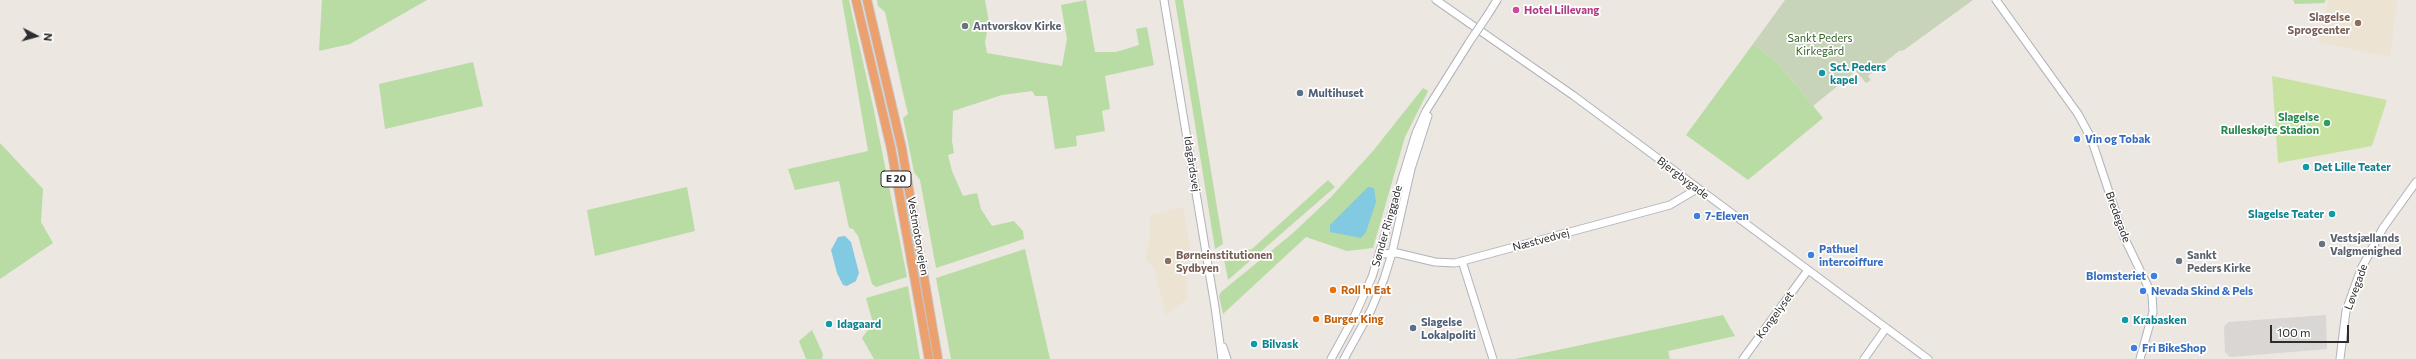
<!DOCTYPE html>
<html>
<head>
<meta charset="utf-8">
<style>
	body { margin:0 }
	#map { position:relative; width:2416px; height:359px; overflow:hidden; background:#ece7e1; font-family:Commissioner,sans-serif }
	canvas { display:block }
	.north { position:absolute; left:16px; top:16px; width:40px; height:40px; -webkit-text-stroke:3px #fff; paint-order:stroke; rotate:96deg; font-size:11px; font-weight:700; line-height:16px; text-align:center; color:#2d2d2d }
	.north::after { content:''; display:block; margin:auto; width:14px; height:18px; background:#2d2d2d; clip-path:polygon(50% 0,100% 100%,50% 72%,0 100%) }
	.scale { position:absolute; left:2270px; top:325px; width:79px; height:18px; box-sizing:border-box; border:2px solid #2d2d2d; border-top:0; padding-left:5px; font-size:12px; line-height:14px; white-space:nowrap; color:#2d2d2d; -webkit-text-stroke:3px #fff; paint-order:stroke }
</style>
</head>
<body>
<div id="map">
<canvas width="2416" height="359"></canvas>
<div class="north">N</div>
<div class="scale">100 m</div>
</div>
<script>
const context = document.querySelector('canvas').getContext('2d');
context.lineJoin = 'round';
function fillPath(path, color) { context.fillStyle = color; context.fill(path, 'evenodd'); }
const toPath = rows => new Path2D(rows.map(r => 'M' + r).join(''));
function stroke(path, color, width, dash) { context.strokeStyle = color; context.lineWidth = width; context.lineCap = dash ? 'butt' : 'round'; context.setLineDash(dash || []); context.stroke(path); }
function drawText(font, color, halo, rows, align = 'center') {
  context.font = font + ' Commissioner,sans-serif'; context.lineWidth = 3.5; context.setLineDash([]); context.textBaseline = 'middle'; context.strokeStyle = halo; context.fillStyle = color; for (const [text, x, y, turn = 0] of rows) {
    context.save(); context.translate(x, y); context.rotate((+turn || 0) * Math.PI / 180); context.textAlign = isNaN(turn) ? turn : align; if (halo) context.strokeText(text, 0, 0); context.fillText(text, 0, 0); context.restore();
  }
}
fillPath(toPath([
	[2329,0,2397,0,2390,57,2318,42],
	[1183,207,1191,254,1186,259,1187,299,1166,315,1154,268,1145,259,1150,239,1150,215]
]), '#ece3d3');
fillPath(toPath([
	[322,0,427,0,350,44,319,51],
	[842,0,849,0,873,106,907,277,876,287,872,284,858,236,853,229,849,228,839,181,795,190,788,169,868,151],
	[877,0,985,0,989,22,985,42,987,53,1062,66,1067,39,1061,5,1086,0,1095,52,1116,52,1139,45,1136,29,1147,27,1154,65,1105,76,1110,109,1102,111,1105,131,1076,136,1077,146,1055,149,1047,96,1035,96,1032,91,1002,95,953,111,952,141,954,153,948,155,952,171,963,196,977,193,981,209,992,226,1014,221,1023,231,1024,239,936,268,920,180,914,172,903,118,908,114,903,93,885,12,878,6],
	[1175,0,1183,0,1223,244,1215,249],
	[2293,0,2326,0,2324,3,2295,4],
	[1753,44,1778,63,1823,118,1748,180,1686,135],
	[473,62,483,106,385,129,379,84],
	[1423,88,1428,91,1405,137,1373,248,1347,251,1306,237,1223,314,1219,296,1221,292,1293,233,1330,198,1373,151],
	[0,143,43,189,41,222,53,243,0,279],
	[1328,180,1335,187,1228,280,1223,254,1252,249],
	[687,187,695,231,595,256,587,210],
	[1025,249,1050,359,951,359,936,278],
	[908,286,920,359,874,359,862,338,873,323,866,298],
	[1723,315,1735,336,1668,351,1670,359,1515,359],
	[812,330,823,354,822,359,806,359,799,341]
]), '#b9dca4');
fillPath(toPath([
	[1785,0,1973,0,1904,50,1899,51,1868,76,1871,80,1866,83,1856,71,1813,106,1778,63,1753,44]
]), '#c8d4ba');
fillPath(toPath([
	[2272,76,2387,100,2372,146,2278,163]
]), '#c8e2a2');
fillPath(toPath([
	[2326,315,2327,349,2230,357,2225,352,2224,327,2228,322]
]), '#d9d6d3');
fillPath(toPath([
	[1368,187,1374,188,1376,202,1366,232,1361,238,1330,232,1330,225],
	[845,236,851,242,859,273,856,281,847,286,843,285,837,273,831,250,838,237]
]), '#81cae1');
const secondary = toPath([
	[1164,0,1215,307,1222,359],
	[1436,0,1574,96,1928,359],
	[1996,0,2078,114,2091,138,2124,237,2152,295,2153,312,2140,359],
	[1487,16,1497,0],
	[1380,254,1397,253,1435,262,1455,263,1670,205,1697,189],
	[1462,261,1493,359],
	[1223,347,1227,359],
	[1331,359,1354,317,1372,277,1416,133,1426,111,1470,41],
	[1344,359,1371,310,1384,279,1392,253,1411,169,1428,116],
	[1743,359,1808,270],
	[1864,359,1886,328],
	[2340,359,2346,311,2361,269,2383,228,2416,182]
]);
const highway = toPath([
	[856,0,891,148,929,359],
	[867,0,902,149,938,359]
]);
stroke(secondary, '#b1b3bb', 9);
stroke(highway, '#c4c4c4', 10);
stroke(secondary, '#fff', 7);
stroke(highway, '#eca06d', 8);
const secondaryBridge = toPath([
	[1470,41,1487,16]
]);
stroke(secondaryBridge, '#b1b3bb', 9, []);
stroke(secondaryBridge, '#fff', 7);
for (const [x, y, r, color] of [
	[1516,10,4,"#d1479c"],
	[2358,23,4,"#8d6e63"],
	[965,26,4,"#6b7280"],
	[1822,73,4,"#0f9aa8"],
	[1300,93,4,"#5c6f8a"],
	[2327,123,4,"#2e9e5b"],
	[2077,139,4,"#3f7fe0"],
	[2306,167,4,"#0f9aa8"],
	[2332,214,4,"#0f9aa8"],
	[1697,216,4,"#3f7fe0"],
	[2322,244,4,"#6b7280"],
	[1811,255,4,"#3f7fe0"],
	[1168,261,4,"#8d6e63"],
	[2179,261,4,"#6b7280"],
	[2154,276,4,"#3f7fe0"],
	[1333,290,4,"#e8710a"],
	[2143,291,4,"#3f7fe0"],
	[1316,319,4,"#e8710a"],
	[2125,320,4,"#0f9aa8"],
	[829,324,4,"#0f9aa8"],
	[1413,328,4,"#5c6f8a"],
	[1254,344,4,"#0f9aa8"],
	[2134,348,4,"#3f7fe0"]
]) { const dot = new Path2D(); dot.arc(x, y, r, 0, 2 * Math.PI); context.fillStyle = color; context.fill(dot); stroke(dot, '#fff', 1.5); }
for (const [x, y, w] of [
	[896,179,30]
]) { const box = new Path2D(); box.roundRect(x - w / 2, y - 8, w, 16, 3); context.fillStyle = '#fff'; context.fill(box); stroke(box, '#2d2d2d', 1); }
drawText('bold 10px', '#2d2d2d', null, [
	["E 20",896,179]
]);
drawText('bold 11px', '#b23c85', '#fff', [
	["Hotel Lillevang",1524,10]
], 'left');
drawText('bold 11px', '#785e54', '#fff', [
	["Slagelse",2350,17],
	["Sprogcenter",2350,30],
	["Børneinstitutionen",1176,255,"left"],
	["Sydbyen",1176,268,"left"]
], 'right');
drawText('bold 11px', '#5b616d', '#fff', [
	["Antvorskov Kirke",973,26],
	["Vestsjællands",2330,238],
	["Valgmenighed",2330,251],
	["Sankt",2187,255],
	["Peders Kirke",2187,268]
], 'left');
drawText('11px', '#336224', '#fff', [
	["Sankt Peders",1820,38],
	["Kirkegård",1820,51]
]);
drawText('bold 11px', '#0d838f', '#fff', [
	["Sct. Peders",1830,67],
	["kapel",1830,80],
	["Det Lille Teater",2314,167],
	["Slagelse Teater",2324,214,"right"],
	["Krabasken",2133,320],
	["Idagaard",837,324],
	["Bilvask",1262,344]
], 'left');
drawText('bold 11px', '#4e5e75', '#fff', [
	["Multihuset",1308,93],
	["Slagelse",1421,322],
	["Lokalpoliti",1421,335]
], 'left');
drawText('bold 11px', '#27864d', '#fff', [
	["Slagelse",2319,117],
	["Rulleskøjte Stadion",2319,130]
], 'right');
drawText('bold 11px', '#366cbe', '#fff', [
	["Vin og Tobak",2085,139],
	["7-Eleven",1705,216],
	["Pathuel",1819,249],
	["intercoiffure",1819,262],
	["Blomsteriet",2146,276,"right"],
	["Nevada Skind & Pels",2151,291],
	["Fri BikeShop",2142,348]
], 'left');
drawText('11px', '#2d2d2d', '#fff', [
	["Idagårdsvej",1192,164,81],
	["Bjergbygade",1683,178,37],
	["Bredegade",2118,217,70],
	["Sønder Ringgade",1387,226,-74],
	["Vestmotorvejen",918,236,80],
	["Næstvedvej",1541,240,-15],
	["Løvegade",2356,287,-70],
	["Kongelyset",1775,315,-54]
]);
drawText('bold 11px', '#c56008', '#fff', [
	["Roll 'n Eat",1341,290],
	["Burger King",1324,319]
], 'left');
</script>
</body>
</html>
